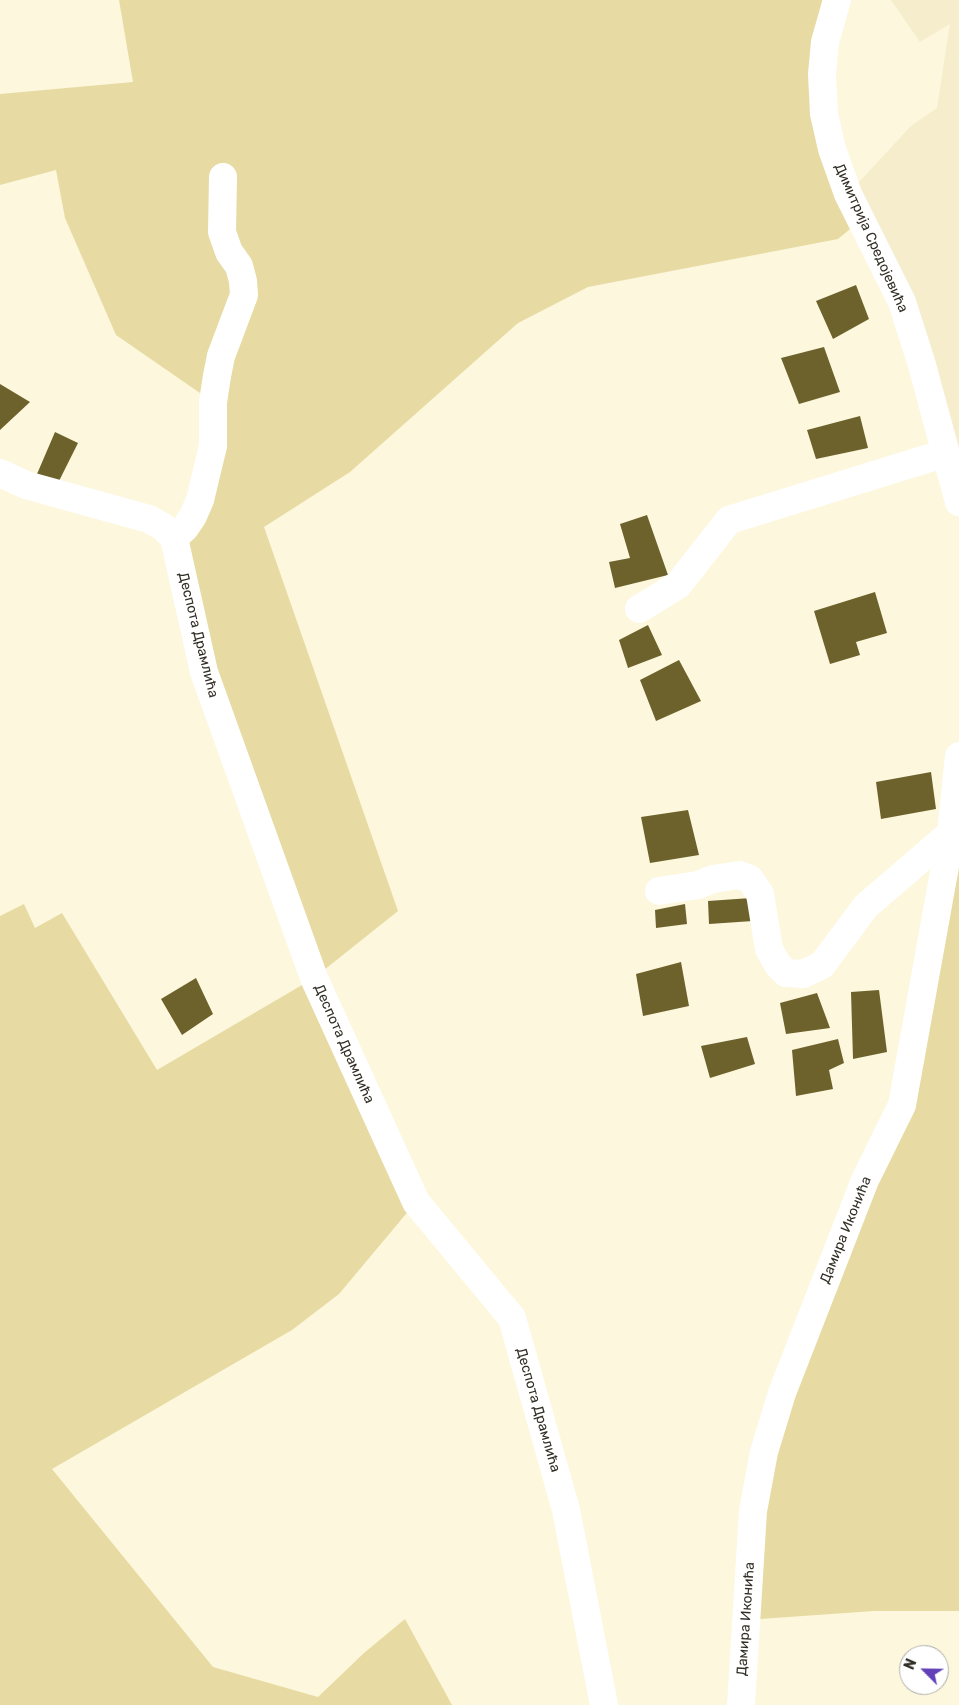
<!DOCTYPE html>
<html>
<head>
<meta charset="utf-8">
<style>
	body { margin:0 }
	#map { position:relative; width:959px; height:1705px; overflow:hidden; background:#fcf7dd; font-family:Rubik,sans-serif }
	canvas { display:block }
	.north { position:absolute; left:899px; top:1645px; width:50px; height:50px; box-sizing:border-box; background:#fff; border:1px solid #adaca8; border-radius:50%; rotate:293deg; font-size:14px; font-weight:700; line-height:20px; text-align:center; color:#312f25 }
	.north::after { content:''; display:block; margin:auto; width:18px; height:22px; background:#6140b8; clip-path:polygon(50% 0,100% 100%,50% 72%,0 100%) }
</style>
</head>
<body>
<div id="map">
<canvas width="959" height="1705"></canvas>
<div class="north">N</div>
</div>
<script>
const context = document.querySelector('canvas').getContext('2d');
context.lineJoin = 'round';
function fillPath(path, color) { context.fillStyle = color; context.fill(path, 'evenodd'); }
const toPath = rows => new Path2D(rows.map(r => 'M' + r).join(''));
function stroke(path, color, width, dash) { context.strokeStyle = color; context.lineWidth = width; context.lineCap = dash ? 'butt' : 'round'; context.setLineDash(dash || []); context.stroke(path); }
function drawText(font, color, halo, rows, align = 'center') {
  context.font = font + ' Rubik,sans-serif'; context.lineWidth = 5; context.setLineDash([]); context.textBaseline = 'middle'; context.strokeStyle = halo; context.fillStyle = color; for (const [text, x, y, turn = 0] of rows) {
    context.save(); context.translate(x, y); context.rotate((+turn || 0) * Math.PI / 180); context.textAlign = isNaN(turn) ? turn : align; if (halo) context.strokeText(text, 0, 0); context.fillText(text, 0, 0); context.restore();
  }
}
fillPath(toPath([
	[891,0,959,0,959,502,848,194,911,126,937,108,950,24,920,42]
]), '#f5edcc');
fillPath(toPath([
	[119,0,837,0,822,74,861,220,838,239,588,287,518,323,350,472,264,527,398,911,314,978,416,1202,339,1294,292,1330,52,1469,213,1667,318,1697,364,1653,405,1619,452,1705,0,1705,0,916,24,904,35,928,62,913,157,1070,314,978,235,757,185,528,213,402,116,335,65,218,56,170,0,185,0,94,133,82],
	[959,756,959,1611,874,1611,746,1620,753,1511,902,1105]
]), '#e7dba3');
fillPath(toPath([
	[856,285,869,319,833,339,816,301],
	[824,347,840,392,799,404,781,358],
	[0,384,30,402,0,430],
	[860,416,868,448,816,459,807,430],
	[55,432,78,443,58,483,37,474],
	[647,515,668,575,615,588,609,562,630,558,620,524],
	[875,592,887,633,856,642,860,655,830,664,814,611],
	[648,625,662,655,628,668,619,640],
	[679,660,701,701,656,721,640,680],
	[931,772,936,809,881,819,876,782],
	[688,810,699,855,650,863,641,817],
	[751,898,753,921,709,924,708,901],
	[685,904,687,924,656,928,655,910],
	[681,962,689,1006,643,1016,636,974],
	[196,978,213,1014,182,1035,161,999],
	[879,990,887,1052,853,1059,851,992],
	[817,993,830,1028,786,1034,780,1003],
	[747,1037,755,1064,710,1078,701,1046],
	[838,1039,844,1063,829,1070,833,1089,796,1096,792,1050]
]), '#6e622c');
stroke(toPath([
	[837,0,825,42,822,74,824,114,832,149,848,194,902,302,922,365,959,502],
	[0,473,26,485,149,519,163,527,174,538,204,672,314,978,416,1202,512,1318,566,1510,604,1705],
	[174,538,185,528,193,516,200,500,213,446,213,402,217,376,221,356,244,295,243,281,239,266,229,252,222,232,223,177],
	[639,609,678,585,729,520,946,453],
	[659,891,698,885,713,879,739,875,750,879,760,894,769,949,778,965,786,973,803,974,822,965,866,906,951,833],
	[741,1705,753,1511,764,1452,782,1393,865,1180,902,1105,951,833,959,756]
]), '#fff', 28);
drawText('14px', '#312f25', '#fff', [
	["Димитрија Средојевића",871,238,66],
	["Деспота Драмлића",198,635,76],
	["Деспота Драмлића",344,1044,66],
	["Дамира Иконића",846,1230,-68],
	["Деспота Драмлића",538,1410,74],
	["Дамира Иконића",746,1619,-86]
]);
</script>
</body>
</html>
